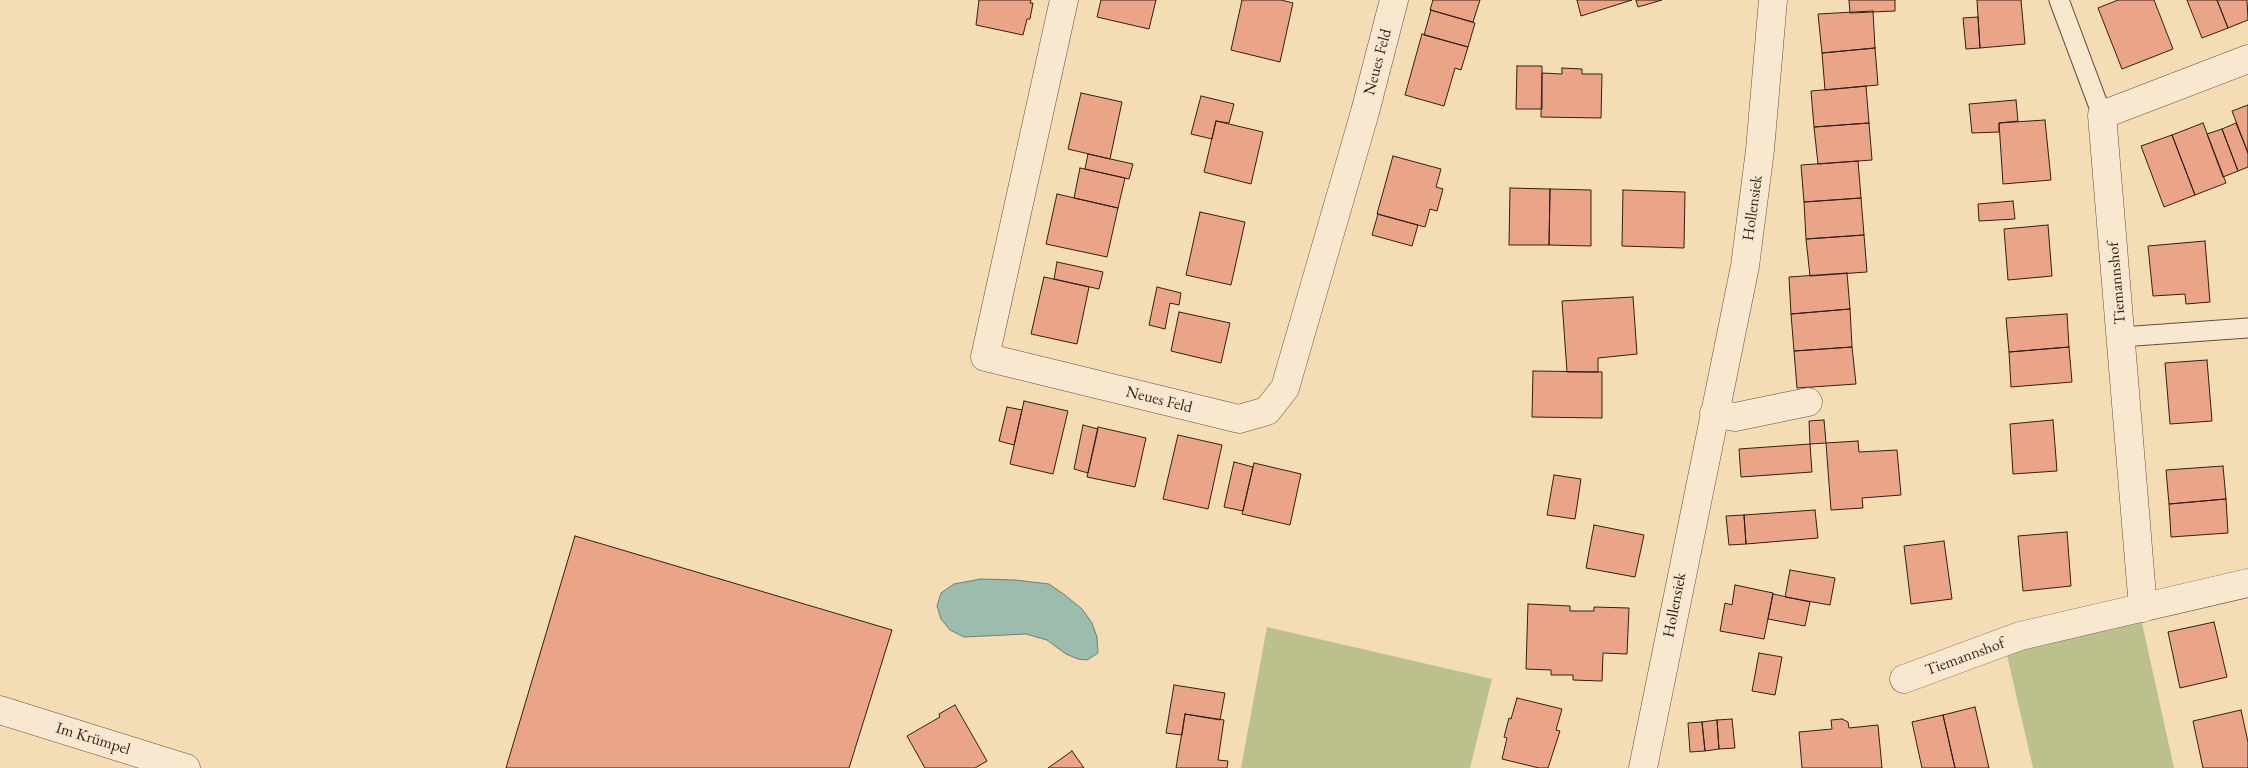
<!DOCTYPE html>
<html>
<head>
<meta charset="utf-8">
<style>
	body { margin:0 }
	canvas { display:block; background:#f4dcb5 }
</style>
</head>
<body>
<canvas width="2248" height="768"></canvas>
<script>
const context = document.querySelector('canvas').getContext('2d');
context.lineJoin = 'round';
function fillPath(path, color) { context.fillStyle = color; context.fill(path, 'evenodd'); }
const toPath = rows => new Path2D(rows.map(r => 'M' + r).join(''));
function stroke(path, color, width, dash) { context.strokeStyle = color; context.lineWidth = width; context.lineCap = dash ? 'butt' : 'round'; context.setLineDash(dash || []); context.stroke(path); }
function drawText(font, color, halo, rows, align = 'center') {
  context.font = font + ' "EB Garamond",serif'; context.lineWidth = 4; context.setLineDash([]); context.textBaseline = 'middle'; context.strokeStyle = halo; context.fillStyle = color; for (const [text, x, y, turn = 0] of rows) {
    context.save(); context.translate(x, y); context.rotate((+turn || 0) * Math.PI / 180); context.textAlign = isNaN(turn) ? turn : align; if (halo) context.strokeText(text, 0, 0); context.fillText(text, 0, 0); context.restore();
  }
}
fillPath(toPath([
	[2142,623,2174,768,2033,768,2007,655,2022,649],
	[1267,627,1492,679,1470,768,1241,768]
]), '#bcc08d');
const water = toPath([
	[981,579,1015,580,1049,584,1065,595,1082,609,1092,623,1097,637,1098,653,1087,660,1078,659,1066,654,1047,640,1026,634,964,637,950,630,941,619,937,606,941,593,954,584,981,579]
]);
fillPath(water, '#9cbcad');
stroke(water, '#737d70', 1);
const building = toPath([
	[979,0,1031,0,1030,3,1033,3,1030,19,1027,19,1023,35,976,25,979,0],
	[1101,0,1156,0,1149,29,1097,17,1101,0],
	[1242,0,1281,0,1293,3,1280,62,1231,50,1242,0],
	[1433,0,1480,0,1473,22,1430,10,1433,0],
	[1577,0,1632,0,1581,16,1577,0],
	[1636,0,1662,0,1638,7,1636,0],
	[1849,0,1895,0,1895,11,1850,13,1849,0],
	[1977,0,2021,0,2025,44,1980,48,1977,0],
	[2118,0,2154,0,2173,49,2122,69,2098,8,2118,0],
	[2187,0,2217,0,2228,28,2202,38,2187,0],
	[2217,0,2247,0,2248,20,2228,28,2217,0],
	[1431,10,1475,23,1468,47,1424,35,1431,10],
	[1873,11,1875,48,1822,53,1818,14,1873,11],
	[1978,17,1980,48,1966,49,1963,18,1978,17],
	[1422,34,1468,47,1461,70,1455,68,1444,106,1405,95,1422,34],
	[1875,48,1878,85,1825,90,1822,53,1875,48],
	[1517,66,1542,66,1542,109,1516,109,1517,66],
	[1562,68,1582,69,1582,74,1602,74,1601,118,1541,117,1542,73,1562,74,1562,68],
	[1866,86,1869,123,1814,127,1811,91,1866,86],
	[1081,93,1122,102,1110,159,1068,149,1081,93],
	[1201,96,1234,104,1229,123,1216,121,1212,139,1191,134,1201,96],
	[2016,100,2018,121,1999,123,1999,132,1972,133,1969,104,2016,100],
	[2248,105,2248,153,2232,111,2248,105],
	[2045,120,2051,180,2003,184,1999,123,2045,120],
	[1216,121,1263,132,1251,184,1204,172,1216,121],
	[1869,123,1872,160,1818,164,1814,127,1869,123],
	[2203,123,2226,183,2195,195,2172,135,2203,123],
	[2236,123,2248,153,2248,167,2238,171,2222,129,2236,123],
	[2222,129,2238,171,2223,177,2207,134,2222,129],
	[2172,135,2195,195,2164,207,2141,146,2172,135],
	[1088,154,1133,164,1129,179,1085,169,1088,154],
	[1393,156,1441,169,1436,187,1443,189,1437,211,1430,209,1425,227,1377,214,1393,156],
	[1858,161,1861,198,1804,202,1801,165,1858,161],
	[1080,168,1125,178,1118,208,1074,198,1080,168],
	[1510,188,1550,189,1549,245,1509,245,1510,188],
	[1550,189,1591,190,1591,246,1549,245,1550,189],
	[1623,190,1685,192,1684,248,1622,246,1623,190],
	[1057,194,1118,208,1107,257,1046,244,1057,194],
	[1861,198,1864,235,1806,239,1804,202,1861,198],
	[2013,201,2015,219,1979,221,1978,204,2013,201],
	[1200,212,1245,222,1231,285,1186,275,1200,212],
	[1378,214,1418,225,1412,246,1372,235,1378,214],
	[2048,225,2052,276,2008,280,2004,229,2048,225],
	[1864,235,1867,272,1810,276,1806,239,1864,235],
	[2205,241,2210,302,2186,304,2185,294,2153,296,2148,246,2205,241],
	[1057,262,1103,272,1099,289,1054,279,1057,262],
	[1847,273,1850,309,1791,314,1789,277,1847,273],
	[1044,277,1089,287,1077,344,1031,334,1044,277],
	[1157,287,1181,293,1179,305,1170,303,1165,329,1149,325,1157,287],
	[1633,297,1637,354,1598,358,1598,372,1567,372,1562,301,1633,297],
	[1850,309,1852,347,1794,351,1791,314,1850,309],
	[1179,312,1230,323,1221,363,1171,351,1179,312],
	[2067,314,2069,347,2009,352,2006,318,2067,314],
	[1852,347,1856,384,1797,388,1794,351,1852,347],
	[2069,347,2072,382,2011,387,2009,352,2069,347],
	[2207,360,2212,421,2170,424,2165,363,2207,360],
	[1533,371,1602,372,1602,418,1532,417,1533,371],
	[1024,401,1068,411,1053,474,1010,464,1024,401],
	[1007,407,1022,410,1014,445,999,441,1007,407],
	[1824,420,1826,443,1810,444,1809,421,1824,420],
	[2053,420,2057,471,2013,474,2010,424,2053,420],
	[1083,425,1098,429,1088,473,1074,469,1083,425],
	[1098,427,1146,438,1135,487,1087,477,1098,427],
	[1178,435,1222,445,1208,509,1163,499,1178,435],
	[1858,441,1859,452,1897,450,1901,495,1862,498,1863,508,1831,510,1826,443,1858,441],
	[1810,444,1812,472,1741,477,1739,449,1810,444],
	[1234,462,1253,467,1243,511,1224,507,1234,462],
	[1254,463,1301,474,1290,525,1242,514,1254,463],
	[2223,466,2226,499,2169,504,2166,470,2223,466],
	[1554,475,1581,479,1575,519,1547,515,1554,475],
	[2226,499,2228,533,2171,537,2169,504,2226,499],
	[1815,510,1818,538,1746,544,1744,515,1815,510],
	[1744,515,1746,544,1729,545,1726,516,1744,515],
	[1594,525,1644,535,1635,577,1586,568,1594,525],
	[2067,532,2071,586,2023,591,2018,536,2067,532],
	[575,536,892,630,849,768,506,768,575,536],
	[1944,541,1952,599,1911,604,1904,546,1944,541],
	[1790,570,1835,578,1830,605,1785,597,1790,570],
	[1735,585,1773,593,1764,639,1720,631,1725,603,1732,605,1735,585],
	[1773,594,1810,602,1805,626,1768,619,1773,594],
	[1528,604,1570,606,1570,611,1594,611,1594,607,1629,608,1627,654,1603,653,1602,681,1573,680,1573,675,1551,675,1551,670,1526,669,1528,604],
	[2214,622,2227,677,2180,688,2168,632,2214,622],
	[1759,653,1782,657,1775,695,1752,691,1759,653],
	[1174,685,1225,693,1220,720,1185,714,1182,735,1166,733,1174,685],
	[1517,698,1562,709,1556,730,1560,731,1548,768,1539,768,1502,759,1507,738,1504,737,1509,718,1511,719,1517,698],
	[955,705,987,761,975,768,925,768,907,736,940,717,939,714,955,705],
	[1975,707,1989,768,1955,768,1943,715,1975,707],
	[2241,710,2248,742,2248,768,2203,768,2193,721,2241,710],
	[1185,714,1224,720,1218,760,1228,761,1227,768,1176,768,1185,714],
	[1943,715,1955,768,1922,768,1912,722,1943,715],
	[1732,719,1735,748,1719,749,1717,720,1732,719],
	[1842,719,1848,722,1849,728,1878,725,1882,768,1802,768,1799,732,1832,729,1831,720,1842,719],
	[1717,720,1719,749,1705,751,1702,722,1717,720],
	[1702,722,1705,751,1690,752,1688,723,1702,722],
	[1072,751,1084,768,1048,768,1072,751]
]);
fillPath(building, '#eaa589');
stroke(building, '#351e15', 1);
const service = toPath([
	[2059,0,2102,115],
	[2121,337,2248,328]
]);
const minor = toPath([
	[1064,0,985,357,1239,419,1267,411,1285,388,1365,112,1394,0],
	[1714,413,1735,417,1808,402],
	[2143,608,2102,115,2248,59],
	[1904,679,2020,636,2248,583],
	[0,710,186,768],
	[1643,768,1745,266,1760,150,1773,0]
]);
stroke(service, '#654e3d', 21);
stroke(minor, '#654e3d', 29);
stroke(service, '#f8e8cf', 19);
stroke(minor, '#f8e8cf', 28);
drawText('16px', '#351e15', '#f8e8cf', [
	["Neues Feld",1378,62,-75],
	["Hollensiek",1753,208,-82],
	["Tiemannshof",2117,283,-95],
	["Neues Feld",1159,400,14],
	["Hollensiek",1675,605,-79],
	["Tiemannshof",1965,657,-20],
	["Im Krümpel",93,739,17]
]);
</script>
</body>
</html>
